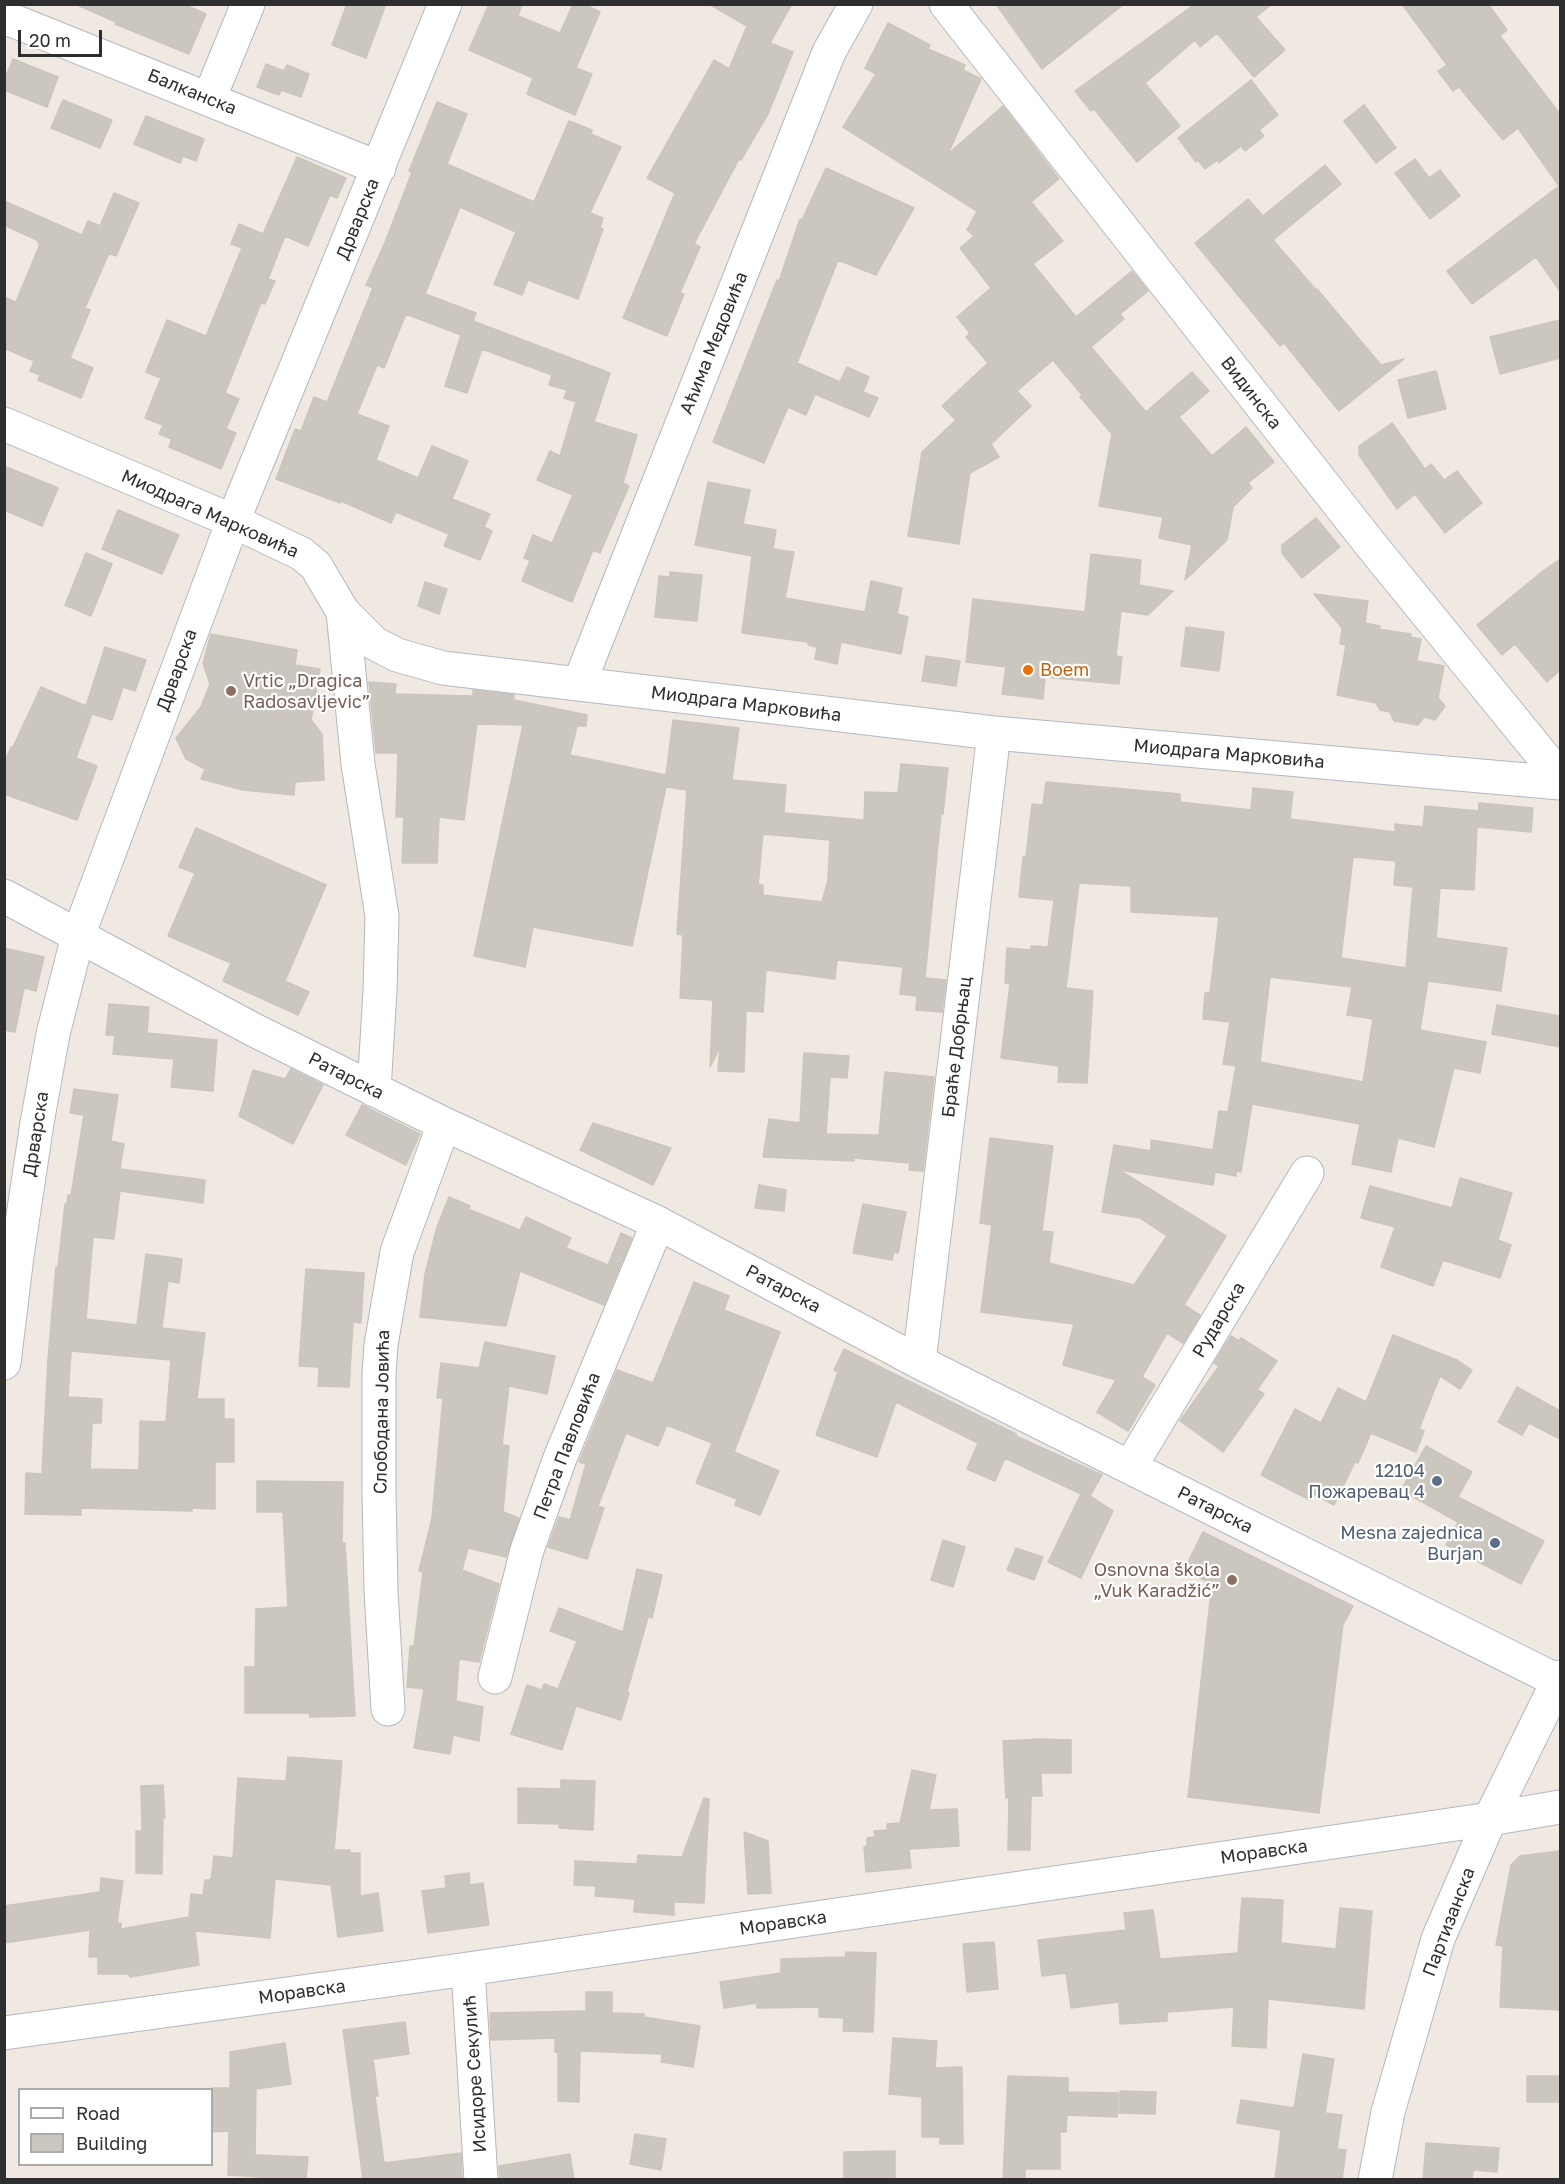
<!DOCTYPE html>
<html>
<head>
<meta charset="utf-8">
<style>
	body { margin:0 }
	#map { position:relative; width:1565px; height:2184px; overflow:hidden; background:#efe9e1; font-family:"Golos Text",sans-serif }
	canvas { display:block }
	.frame { position:absolute; inset:0; border:6px solid #2e2e2e; pointer-events:none }
	.legend { position:absolute; left:18px; top:2088px; width:195px; height:78px; box-sizing:border-box; background:#fff; border:2px solid #ababab; margin:0; padding:8px 10px; list-style:none; font-size:18px; color:#2e2e2e }
	.legend li { display:flex; align-items:center; gap:12px; height:30px }
	.legend b { width:30px; border:2px solid #ababab }
	.scale { position:absolute; left:18px; top:30px; width:84px; height:27px; box-sizing:border-box; border:3px solid #2e2e2e; border-top:0; padding-left:8px; font-size:18px; line-height:21px; white-space:nowrap; color:#2e2e2e; -webkit-text-stroke:4px #fff; paint-order:stroke }
</style>
</head>
<body>
<div id="map">
<canvas width="1565" height="2184"></canvas>
<div class="frame"></div>
<ul class="legend">
<li><b style="height:8px;background:#fff"></b>Road</li>
<li><b style="height:16px;background:#cbc7bf"></b>Building</li>
</ul>
<div class="scale">20 m</div>
</div>
<script>
const context = document.querySelector('canvas').getContext('2d');
context.lineJoin = 'round';
function fillPath(path, color) { context.fillStyle = color; context.fill(path, 'evenodd'); }
const toPath = rows => new Path2D(rows.map(r => 'M' + r).join(''));
function stroke(path, color, width, dash) { context.strokeStyle = color; context.lineWidth = width; context.lineCap = dash ? 'butt' : 'round'; context.setLineDash(dash || []); context.stroke(path); }
function drawText(font, color, halo, rows, align = 'center') {
  context.font = font + ' "Golos Text",sans-serif'; context.lineWidth = 4.5; context.setLineDash([]); context.textBaseline = 'middle'; context.strokeStyle = halo; context.fillStyle = color; for (const [text, x, y, turn = 0] of rows) {
    context.save(); context.translate(x, y); context.rotate((+turn || 0) * Math.PI / 180); context.textAlign = isNaN(turn) ? turn : align; if (halo) context.strokeText(text, 0, 0); context.fillText(text, 0, 0); context.restore();
  }
}
const building = toPath([
	[75,4,183,4,206,14,189,54,115,24,116,22,75,4],
	[347,4,386,4,366,58,332,45,347,4],
	[489,4,522,4,518,16,560,33,573,4,584,4,600,12,576,68,592,74,575,115,527,94,533,78,469,50,489,4],
	[709,4,792,4,770,43,793,52,768,114,741,160,739,159,694,244,700,247,680,293,684,294,667,336,623,318,675,193,647,178,714,60,729,69,747,26,709,4],
	[996,4,1124,4,1042,69,996,4],
	[1195,4,1272,4,1256,17,1285,50,1254,77,1217,33,1200,47,1195,40,1145,83,1180,126,1137,162,1094,109,1091,111,1075,91,1195,4],
	[1402,4,1488,4,1507,30,1500,36,1560,114,1560,291,1536,257,1472,304,1447,271,1559,186,1518,128,1503,140,1459,87,1453,91,1438,71,1447,65,1402,4],
	[888,23,930,45,928,49,965,65,963,70,981,79,948,154,1003,106,1059,179,1031,202,1063,241,1033,264,1076,317,1132,271,1148,291,1120,314,1124,319,1091,347,1146,412,1192,372,1209,391,1179,417,1212,456,1246,427,1274,462,1248,483,1252,488,1233,507,1227,540,1185,580,1192,545,1159,538,1163,517,1099,506,1112,434,1080,397,1082,395,1053,360,1017,391,1031,406,991,444,999,457,970,473,959,544,908,536,922,452,956,420,942,406,988,363,966,337,970,333,957,317,991,288,960,248,974,236,967,230,977,211,843,127,876,74,865,68,888,23],
	[13,59,58,77,47,107,4,90,4,81,13,59],
	[266,64,284,71,287,65,309,74,301,97,281,90,279,95,257,87,266,64],
	[1251,80,1278,115,1259,130,1264,136,1245,151,1241,146,1219,163,1217,160,1205,169,1198,160,1196,162,1178,138,1251,80],
	[63,100,112,120,100,148,51,128,63,100],
	[437,102,467,114,447,164,534,202,569,121,592,130,591,134,621,147,590,213,603,218,600,228,603,229,578,299,528,280,522,295,494,284,516,232,460,207,425,294,476,313,473,321,610,373,594,422,637,435,623,483,629,486,600,553,593,550,572,602,522,581,530,560,524,558,533,535,552,543,573,495,537,480,550,451,560,456,576,402,564,398,567,390,549,385,552,375,482,349,467,393,445,386,461,335,406,314,384,368,377,365,357,414,389,426,376,460,418,478,432,446,468,461,452,499,490,514,484,527,492,531,480,560,444,546,449,534,396,512,391,523,341,501,340,503,276,479,295,429,301,431,314,397,327,402,373,288,366,285,386,240,412,172,409,171,437,102],
	[1364,105,1396,148,1376,163,1344,121,1364,105],
	[146,116,204,139,196,161,183,156,180,163,134,144,146,116],
	[297,157,346,178,337,198,330,195,308,246,285,236,268,279,275,281,265,304,261,303,225,393,239,399,226,429,236,433,221,469,169,447,172,439,159,434,163,425,145,418,161,378,146,372,167,320,206,336,242,248,231,244,239,224,263,234,297,157],
	[1415,159,1429,178,1440,170,1460,196,1430,219,1395,173,1415,159],
	[1325,165,1341,184,1273,240,1316,290,1317,289,1381,365,1404,359,1339,411,1284,343,1280,346,1195,243,1248,199,1263,216,1325,165],
	[826,168,914,208,876,275,838,260,797,363,840,382,847,367,869,377,863,392,878,398,869,417,815,394,806,415,788,407,764,463,713,442,777,280,779,281,800,219,802,220,826,168],
	[114,193,139,203,116,256,109,253,85,308,90,310,70,358,93,368,81,398,38,380,40,375,30,371,34,361,4,348,4,297,16,302,40,244,38,243,39,241,4,225,4,201,82,235,88,221,100,226,114,193],
	[1560,320,1560,358,1500,374,1490,337,1560,320],
	[1436,371,1446,409,1408,418,1398,380,1436,371],
	[1392,423,1425,469,1431,464,1444,480,1457,471,1482,503,1445,533,1415,494,1397,509,1359,455,1359,446,1392,423],
	[4,466,58,488,42,526,4,510,4,466],
	[708,482,750,490,743,524,776,530,773,549,794,552,785,598,865,612,871,581,902,588,897,614,908,617,901,654,841,642,837,664,815,659,817,647,808,645,808,642,742,633,752,556,695,545,708,482],
	[118,510,179,535,162,574,102,549,118,510],
	[1316,518,1340,547,1302,578,1282,553,1282,545,1316,518],
	[86,553,112,564,91,616,65,605,86,553],
	[1091,554,1141,560,1139,585,1173,591,1148,615,1121,611,1116,656,1122,657,1119,684,1045,677,1043,699,1002,694,1006,667,966,662,973,599,1085,612,1091,554],
	[1560,559,1560,670,1547,682,1515,644,1502,655,1477,625,1543,571,1560,559],
	[670,572,702,575,697,621,655,617,659,576,670,577,670,572],
	[425,582,447,589,439,614,418,606,425,582],
	[1314,594,1368,601,1365,623,1380,626,1379,629,1411,634,1410,637,1421,639,1417,661,1444,666,1438,698,1445,706,1435,720,1424,717,1418,725,1394,721,1390,712,1380,710,1376,703,1337,695,1346,645,1340,644,1342,628,1314,594],
	[1186,627,1224,632,1219,671,1181,666,1186,627],
	[211,634,297,650,295,665,320,669,311,720,322,734,324,780,295,782,294,795,243,790,201,779,205,769,186,759,176,738,201,707,210,684,203,663,211,634],
	[105,647,146,660,135,691,123,687,112,720,92,714,76,758,97,766,77,820,4,794,4,764,11,747,13,747,41,687,86,706,105,647],
	[926,656,960,661,956,686,922,681,926,656],
	[369,682,396,684,395,694,473,696,473,690,514,695,514,700,587,715,586,726,577,726,570,755,666,775,673,720,739,728,732,780,786,785,784,813,864,820,865,792,898,793,901,764,948,768,943,814,941,814,925,978,946,980,942,1012,916,1010,917,996,900,994,903,967,837,960,835,979,766,970,763,1012,746,1011,744,1072,718,1071,720,1047,710,1067,713,1000,680,998,683,935,677,934,687,790,666,787,632,946,533,927,525,967,474,956,523,725,477,724,464,820,439,817,437,863,402,863,404,817,396,817,398,753,376,753,369,682],
	[763,834,830,840,828,880,822,902,763,895,763,885,758,885,763,834],
	[1046,782,1180,794,1180,802,1251,810,1253,788,1293,792,1290,819,1395,832,1395,824,1423,827,1425,806,1478,811,1478,819,1479,803,1533,808,1531,832,1477,827,1474,890,1440,888,1436,938,1507,948,1501,991,1428,981,1420,1030,1486,1042,1480,1073,1454,1068,1434,1147,1398,1138,1391,1172,1352,1164,1360,1124,1252,1104,1241,1172,1236,1171,1236,1176,1215,1172,1213,1185,1119,1170,1226,1236,1184,1305,1200,1315,1183,1343,1167,1333,1142,1377,1155,1385,1128,1431,1097,1412,1116,1380,1063,1365,1074,1324,981,1312,992,1225,980,1223,990,1138,1053,1146,1042,1231,1053,1232,1049,1263,1134,1285,1167,1236,1140,1218,1102,1212,1114,1145,1151,1151,1151,1140,1213,1150,1219,1111,1228,1112,1236,1066,1223,1064,1230,1022,1203,1019,1205,993,1210,993,1219,917,1131,912,1131,886,1079,883,1066,988,1093,991,1087,1083,1058,1082,1059,1066,1001,1058,1010,984,1005,983,1007,948,1031,950,1031,946,1048,947,1054,900,1019,897,1023,857,1026,857,1032,804,1043,805,1046,782],
	[1353,857,1396,861,1394,885,1413,887,1406,968,1341,958,1353,857],
	[1270,977,1352,987,1347,1015,1373,1019,1363,1082,1260,1062,1270,977],
	[196,828,326,885,285,981,309,992,298,1015,223,981,231,963,168,936,195,873,179,867,196,828],
	[4,948,44,957,36,991,24,988,15,1032,4,1030,4,948],
	[109,1004,149,1007,147,1033,217,1040,213,1091,171,1087,174,1059,113,1054,115,1035,106,1035,109,1004],
	[1497,1005,1560,1016,1560,1047,1492,1034,1497,1005],
	[804,1053,849,1056,847,1078,830,1077,826,1134,879,1135,885,1072,934,1077,923,1171,909,1170,910,1163,854,1158,854,1161,763,1157,769,1119,800,1123,804,1053],
	[291,1069,323,1085,293,1144,239,1116,253,1070,285,1079,291,1069],
	[74,1089,118,1095,111,1141,124,1144,120,1169,205,1180,203,1203,120,1191,114,1239,93,1237,86,1319,137,1325,146,1254,182,1259,179,1283,168,1281,162,1328,205,1333,197,1399,224,1399,224,1419,234,1419,234,1462,215,1462,215,1509,192,1508,192,1511,81,1508,81,1515,25,1514,26,1473,42,1474,48,1359,56,1267,58,1267,65,1204,67,1204,68,1195,71,1195,84,1115,70,1113,74,1089],
	[71,1351,171,1360,166,1422,140,1421,139,1470,90,1469,92,1423,101,1423,102,1399,68,1397,71,1351],
	[362,1105,420,1134,406,1165,346,1135,362,1105],
	[593,1123,671,1148,653,1185,580,1150,593,1123],
	[1460,1178,1512,1193,1498,1240,1511,1245,1500,1278,1443,1260,1433,1286,1381,1267,1395,1227,1361,1218,1370,1186,1452,1208,1460,1178],
	[759,1185,786,1190,784,1211,755,1208,759,1185],
	[449,1197,470,1206,468,1209,520,1230,526,1217,571,1238,566,1248,608,1265,621,1233,632,1238,604,1305,520,1271,506,1326,420,1317,425,1274,437,1227,449,1197],
	[863,1204,906,1212,898,1253,894,1252,892,1260,853,1253,863,1204],
	[306,1269,364,1273,361,1323,353,1322,349,1387,318,1386,319,1367,299,1366,306,1269],
	[694,1282,729,1296,724,1310,780,1332,734,1452,779,1471,760,1515,735,1505,737,1499,696,1483,712,1443,667,1425,658,1446,626,1433,598,1506,604,1508,587,1559,548,1547,559,1517,570,1520,586,1464,579,1462,617,1370,653,1383,694,1282],
	[1393,1335,1457,1360,1472,1370,1460,1389,1440,1376,1419,1429,1424,1431,1416,1452,1371,1433,1358,1463,1355,1462,1334,1505,1313,1494,1310,1500,1261,1475,1295,1409,1321,1423,1338,1388,1366,1402,1393,1335],
	[1231,1336,1239,1341,1241,1338,1277,1361,1257,1390,1264,1394,1223,1452,1180,1421,1219,1366,1214,1363,1231,1336],
	[485,1342,555,1356,547,1394,509,1386,502,1445,509,1446,503,1512,519,1518,506,1557,468,1548,462,1570,499,1584,479,1662,459,1659,456,1701,483,1707,479,1741,453,1735,450,1754,414,1748,424,1689,407,1687,410,1646,414,1646,423,1572,419,1571,432,1518,443,1398,437,1398,441,1363,479,1368,485,1342],
	[844,1349,1016,1434,1016,1436,1102,1475,1090,1496,1113,1511,1081,1578,1048,1562,1081,1494,1005,1458,995,1481,967,1469,978,1443,896,1402,877,1457,816,1435,838,1372,834,1370,844,1349],
	[1517,1387,1560,1411,1560,1439,1529,1423,1522,1435,1498,1422,1517,1387],
	[1426,1446,1472,1472,1458,1497,1544,1541,1521,1584,1446,1545,1458,1522,1401,1490,1426,1446],
	[257,1481,343,1482,342,1543,345,1543,355,1716,310,1717,309,1713,245,1713,245,1667,255,1667,256,1609,288,1607,283,1512,257,1512,257,1481],
	[1203,1532,1353,1606,1343,1625,1319,1813,1188,1797,1212,1584,1184,1570,1203,1532],
	[943,1540,965,1547,953,1587,931,1580,943,1540],
	[1016,1548,1043,1557,1034,1580,1007,1570,1016,1548],
	[637,1569,662,1575,652,1618,648,1617,627,1692,629,1693,621,1720,576,1706,562,1750,511,1734,527,1685,542,1690,544,1684,558,1689,577,1641,550,1631,559,1608,623,1632,637,1569],
	[1041,1739,1071,1740,1071,1773,1041,1773,1042,1796,1031,1796,1030,1850,1008,1850,1009,1797,1006,1798,1003,1741,1041,1739],
	[288,1757,342,1761,334,1850,350,1850,350,1853,360,1853,360,1896,378,1893,383,1931,338,1937,331,1885,275,1879,270,1938,195,1931,199,1965,130,1977,129,1974,98,1974,98,1957,89,1957,90,1930,4,1943,4,1906,100,1892,101,1878,123,1881,117,1923,121,1923,121,1929,189,1917,191,1894,203,1895,205,1880,211,1880,214,1856,233,1858,238,1778,286,1781,288,1757],
	[912,1770,936,1775,929,1810,957,1809,959,1846,909,1849,911,1868,866,1872,864,1847,867,1846,867,1838,875,1837,874,1831,887,1830,887,1824,900,1823,912,1770],
	[561,1780,595,1781,593,1830,559,1828,560,1824,518,1823,518,1788,561,1789,561,1780],
	[163,1785,165,1818,163,1818,162,1874,136,1873,136,1831,142,1831,141,1786,163,1785],
	[704,1798,709,1799,704,1903,674,1902,674,1915,634,1912,635,1899,595,1896,596,1886,574,1885,575,1861,637,1864,638,1855,682,1857,704,1798],
	[744,1832,768,1841,771,1893,748,1894,744,1832],
	[1560,1851,1560,2010,1500,2007,1503,1946,1496,1945,1511,1865,1520,1856,1560,1851],
	[469,1873,470,1885,483,1883,489,1925,428,1933,422,1891,446,1888,445,1876,469,1873],
	[1242,1898,1283,1900,1281,1943,1336,1949,1340,1908,1372,1911,1364,2009,1268,1999,1266,2048,1232,2046,1234,2007,1167,2012,1167,2021,1120,2024,1119,2002,1071,2008,1066,1973,1042,1976,1038,1940,1126,1930,1124,1913,1153,1910,1160,1959,1238,1953,1242,1898],
	[994,1942,998,1989,967,1992,963,1944,994,1942],
	[846,1952,876,1953,873,2032,843,2031,844,2018,819,2017,819,2007,757,2008,757,2003,724,2008,720,1982,781,1973,781,1959,845,1957,846,1952],
	[586,1992,612,1992,612,2013,644,2014,644,2017,700,2026,693,2067,661,2062,662,2054,580,2051,579,2102,558,2101,558,2052,555,2052,555,2038,491,2040,490,2013,586,2011,586,1992],
	[405,2022,409,2054,373,2059,378,2096,375,2096,384,2163,461,2153,462,2178,363,2180,343,2030,405,2022],
	[893,2038,937,2041,935,2068,962,2067,963,2144,940,2144,940,2137,922,2137,922,2097,889,2094,893,2038],
	[285,2043,291,2084,256,2089,255,2155,308,2157,306,2180,228,2175,229,2131,212,2132,212,2088,230,2088,230,2052,285,2043],
	[1303,2054,1334,2059,1325,2113,1342,2115,1337,2149,1346,2150,1342,2180,1275,2180,1281,2130,1237,2123,1241,2100,1294,2108,1303,2054],
	[1008,2076,1068,2078,1068,2092,1118,2093,1117,2117,1067,2115,1066,2132,1060,2132,1060,2169,1025,2169,1025,2180,1003,2180,1008,2076],
	[1527,2076,1560,2076,1560,2102,1527,2102,1527,2076],
	[1120,2091,1156,2092,1155,2114,1119,2113,1120,2091],
	[635,2134,666,2139,661,2170,630,2164,635,2134],
	[1426,2143,1499,2148,1497,2172,1473,2170,1472,2180,1423,2180,1426,2143],
	[895,2151,895,2180,844,2180,844,2152,895,2151],
	[570,2154,574,2180,500,2180,499,2166,570,2154]
]);
fillPath(building, '#cbc7bf');
stroke(building, '#cbc5ba', 1.5);
const minor = toPath([
	[946,4,1371,545,1560,777],
	[4,17,379,168],
	[209,99,248,4],
	[4,424,233,521,302,554,316,566,343,612,374,643,397,655,443,668,994,733,1560,783],
	[343,612,358,764,382,916,380,991,374,1090],
	[579,684,829,52,856,4],
	[4,896,254,1030,444,1124,658,1223,919,1362,1560,1682],
	[919,1362,994,733],
	[4,1363,17,1256,37,1123,53,1034,78,936,233,521,445,4],
	[1130,1467,1307,1173],
	[495,1677,527,1550,560,1458,658,1223],
	[388,1709,381,1591,379,1492,379,1374,381,1345,397,1252,444,1124],
	[468,1969,481,2180],
	[4,2033,468,1969,1490,1819,1560,1807],
	[1375,2180,1388,2112,1438,1939,1490,1819,1560,1677]
]);
stroke(minor, '#b4b7c1', 35);
stroke(minor, '#fff', 33);
for (const [x, y, r, color] of [
	[1028,670,6,"#e8710a"],
	[231,691,6,"#8d6e63"],
	[1437,1481,6,"#5c6f8a"],
	[1495,1543,6,"#5c6f8a"],
	[1232,1580,6,"#8d6e63"]
]) { const dot = new Path2D(); dot.arc(x, y, r, 0, 2 * Math.PI); context.fillStyle = color; context.fill(dot); stroke(dot, '#fff', 2); }
drawText('18px', '#2e2e2e', '#fff', [
	["Балканска",192,92,22],
	["Дрварска",358,219,-68],
	["Аћима Медовића",714,343,-68],
	["Видинска",1251,393,52],
	["Миодрага Марковића",210,514,24],
	["Дрварска",177,670,-70],
	["Миодрага Марковића",746,704,7],
	["Миодрага Марковића",1229,754,5],
	["Браће Добрњац",957,1047,-83],
	["Ратарска",346,1076,27],
	["Дрварска",36,1134,-81],
	["Ратарска",783,1289,28],
	["Рударска",1219,1320,-59],
	["Слободана Јовића",382,1412,-89],
	["Петра Павловића",567,1446,-69],
	["Ратарска",1215,1510,27],
	["Моравска",1264,1852,-8],
	["Партизанска",1449,1922,-69],
	["Моравска",783,1923,-8],
	["Моравска",302,1992,-8],
	["Исидоре Секулић",475,2074,-94]
]);
drawText('18px', '#c56008', '#fff', [
	["Boem",1040,670]
], 'left');
drawText('18px', '#785e54', '#fff', [
	["Vrtic „Dragica",243,681],
	["Radosavljevic”",243,702],
	["Osnovna škola",1220,1570,"right"],
	["„Vuk Karadžić”",1220,1591,"right"]
], 'left');
drawText('18px', '#4e5e75', '#fff', [
	["12104",1425,1471],
	["Пожаревац 4",1425,1492],
	["Mesna zajednica",1483,1533],
	["Burjan",1483,1554]
], 'right');
</script>
</body>
</html>
